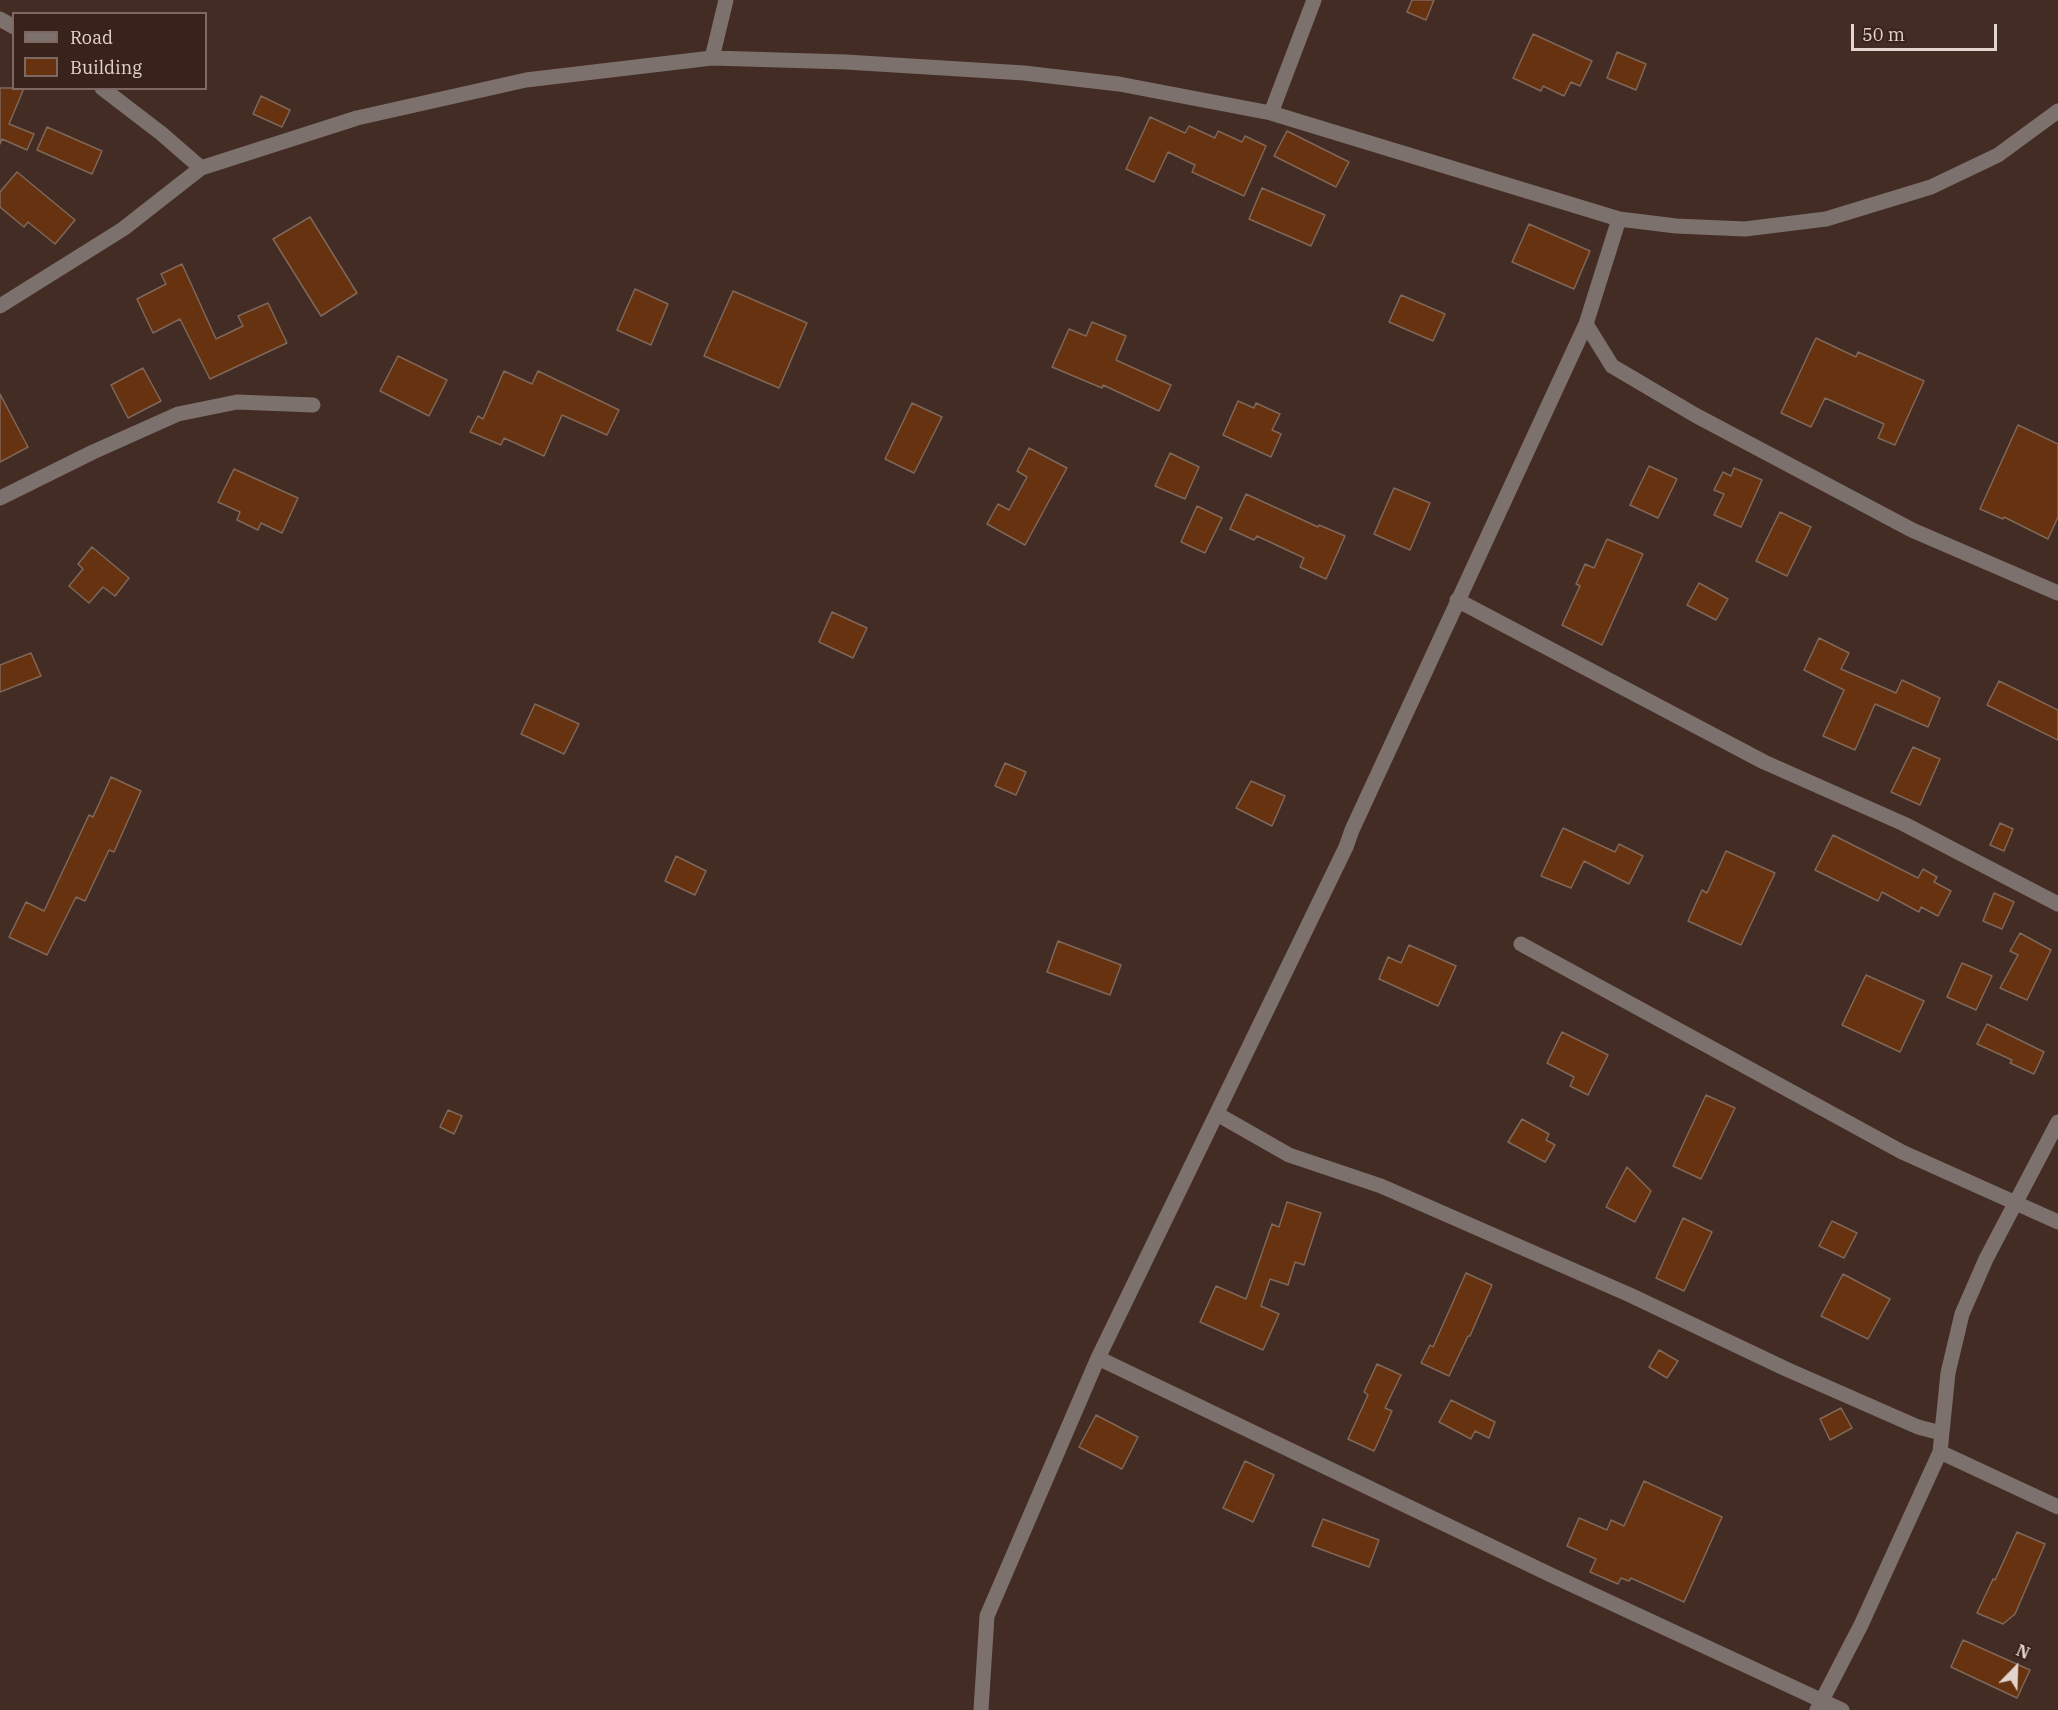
<!DOCTYPE html>
<html>
<head>
<meta charset="utf-8">
<style>
	body { margin:0 }
	#map { position:relative; width:2058px; height:1710px; overflow:hidden; background:#432c24; font-family:"IBM Plex Serif",serif }
	canvas { display:block }
	.legend { position:absolute; left:12px; top:12px; width:195px; height:78px; box-sizing:border-box; background:#39221a; border:2px solid #7d6962; margin:0; padding:8px 10px; list-style:none; font-size:18px; color:#e3d4ce }
	.legend li { display:flex; align-items:center; gap:12px; height:30px }
	.legend b { width:30px; border:2px solid #7d6962 }
	.north { position:absolute; left:1986px; top:1638px; width:60px; height:60px; -webkit-text-stroke:4px #39221a; paint-order:stroke; rotate:23deg; font-size:16px; font-weight:700; line-height:24px; text-align:center; color:#e3d4ce }
	.north::after { content:''; display:block; margin:auto; width:21px; height:27px; background:#e3d4ce; clip-path:polygon(50% 0,100% 100%,50% 72%,0 100%) }
	.scale { position:absolute; left:1851px; top:24px; width:146px; height:27px; box-sizing:border-box; border:3px solid #e3d4ce; border-top:0; padding-left:8px; font-size:18px; line-height:21px; white-space:nowrap; color:#e3d4ce; -webkit-text-stroke:4px #39221a; paint-order:stroke }
</style>
</head>
<body>
<div id="map">
<canvas width="2058" height="1710"></canvas>
<ul class="legend">
<li><b style="height:8px;background:#7d716d"></b>Road</li>
<li><b style="height:16px;background:#663210"></b>Building</li>
</ul>
<div class="north">N</div>
<div class="scale">50 m</div>
</div>
<script>
const context = document.querySelector('canvas').getContext('2d');
context.lineJoin = 'round';
function fillPath(path, color) { context.fillStyle = color; context.fill(path, 'evenodd'); }
const toPath = rows => new Path2D(rows.map(r => 'M' + r).join(''));
function stroke(path, color, width, dash) { context.strokeStyle = color; context.lineWidth = width; context.lineCap = dash ? 'butt' : 'round'; context.setLineDash(dash || []); context.stroke(path); }
const building = toPath([
	[1412,0,1434,0,1426,20,1407,12,1412,0],
	[1533,34,1592,61,1580,86,1571,82,1564,96,1543,86,1541,91,1513,78,1533,34],
	[1617,52,1646,64,1636,90,1607,78,1617,52],
	[0,88,24,88,9,124,34,134,27,150,2,139,0,144,0,88],
	[261,96,290,110,282,127,253,114,261,96],
	[1150,117,1185,133,1189,126,1215,138,1218,131,1242,142,1245,136,1266,146,1244,196,1192,172,1195,165,1168,152,1154,182,1126,169,1150,117],
	[47,127,102,151,92,174,37,150,47,127],
	[1287,131,1349,162,1336,187,1274,156,1287,131],
	[17,172,75,220,55,244,28,222,24,227,0,207,0,192,17,172],
	[1262,188,1325,215,1311,246,1249,219,1262,188],
	[310,217,357,293,321,316,273,239,310,217],
	[1529,224,1590,251,1574,289,1512,262,1529,224],
	[182,264,216,339,243,326,238,316,268,303,287,343,210,379,180,319,153,333,137,299,166,284,161,274,182,264],
	[635,289,668,304,651,345,617,330,635,289],
	[733,291,807,323,779,388,704,356,733,291],
	[1401,295,1445,314,1433,341,1389,322,1401,295],
	[1092,322,1126,336,1116,360,1171,385,1159,411,1103,385,1102,388,1052,367,1069,329,1086,336,1092,322],
	[1816,338,1856,357,1858,352,1924,381,1895,445,1878,438,1884,424,1825,398,1811,427,1781,413,1816,338],
	[398,356,447,380,429,416,380,391,398,356],
	[143,368,161,401,128,418,111,385,143,368],
	[504,371,532,384,538,371,619,410,607,435,562,415,544,456,504,438,501,445,470,432,478,416,483,419,504,371],
	[0,394,28,447,0,462,0,394],
	[1238,401,1254,408,1256,403,1280,414,1272,430,1281,434,1271,457,1223,435,1238,401],
	[912,403,942,417,914,473,885,459,912,403],
	[2018,425,2058,444,2058,517,2048,539,2004,517,2003,519,1980,509,2018,425],
	[1029,448,1067,468,1025,545,987,524,998,504,1009,510,1027,477,1017,471,1029,448],
	[1170,453,1199,467,1185,499,1155,486,1170,453],
	[1649,466,1677,479,1658,518,1630,505,1649,466],
	[1734,468,1762,480,1741,527,1714,515,1724,494,1714,490,1723,472,1731,476,1734,468],
	[234,469,298,498,282,533,261,523,258,530,237,520,240,512,218,502,234,469],
	[1394,488,1430,503,1410,550,1374,534,1394,488],
	[1246,494,1318,527,1319,525,1345,536,1326,579,1300,567,1304,558,1257,536,1254,540,1230,529,1246,494],
	[1197,506,1222,518,1205,553,1181,542,1197,506],
	[1780,512,1811,527,1787,576,1756,561,1780,512],
	[1607,539,1643,554,1602,645,1562,625,1580,586,1576,584,1585,564,1594,568,1607,539],
	[92,547,129,578,115,596,103,587,89,603,69,586,83,569,78,564,92,547],
	[1699,583,1728,599,1716,620,1687,605,1699,583],
	[832,612,867,628,853,658,819,642,832,612],
	[1819,638,1849,653,1841,669,1896,693,1902,680,1940,698,1928,727,1875,704,1855,750,1823,736,1844,690,1804,670,1819,638],
	[31,653,41,676,0,692,0,665,31,653],
	[1999,681,2058,710,2058,740,1987,705,1999,681],
	[535,704,579,724,564,754,521,734,535,704],
	[1913,747,1940,759,1920,805,1891,792,1913,747],
	[1005,763,1026,772,1016,795,995,786,1005,763],
	[111,777,141,791,114,852,109,850,85,901,76,897,47,955,9,937,26,902,44,911,89,815,93,817,111,777],
	[1251,781,1285,796,1272,826,1236,808,1251,781],
	[2000,823,2013,829,2004,851,1990,845,2000,823],
	[1563,828,1615,852,1619,844,1643,856,1629,884,1584,861,1571,888,1541,876,1563,828],
	[1833,835,1918,878,1923,869,1937,877,1934,882,1951,891,1938,916,1921,907,1919,912,1882,892,1878,901,1815,870,1833,835],
	[1726,851,1775,873,1741,945,1688,921,1702,890,1707,893,1726,851],
	[676,856,706,871,695,895,665,881,676,856],
	[1994,893,2014,902,2002,929,1983,921,1994,893],
	[2020,933,2051,950,2027,1000,2000,988,2018,955,2010,951,2020,933],
	[1058,941,1121,965,1110,995,1047,972,1058,941],
	[1409,945,1456,966,1438,1006,1379,979,1388,957,1401,963,1409,945],
	[1962,963,1992,976,1976,1010,1947,997,1962,963],
	[1866,975,1924,1001,1900,1052,1842,1025,1866,975],
	[1987,1024,2044,1052,2034,1074,2010,1063,2012,1060,1977,1044,1987,1024],
	[1562,1032,1608,1055,1588,1095,1570,1086,1574,1077,1547,1063,1562,1032],
	[1706,1095,1735,1108,1701,1179,1673,1166,1706,1095],
	[448,1110,462,1116,454,1134,440,1127,448,1110],
	[1522,1119,1549,1134,1546,1140,1555,1145,1545,1162,1508,1142,1522,1119],
	[1627,1167,1651,1191,1635,1222,1606,1207,1627,1167],
	[1287,1202,1321,1213,1304,1265,1295,1262,1288,1285,1270,1279,1261,1306,1279,1314,1263,1350,1200,1322,1216,1286,1246,1299,1272,1224,1279,1227,1287,1202],
	[1683,1218,1712,1232,1684,1291,1656,1278,1683,1218],
	[1832,1221,1857,1233,1844,1258,1819,1246,1832,1221],
	[1466,1273,1492,1285,1470,1336,1468,1336,1449,1376,1421,1363,1430,1345,1433,1347,1466,1273],
	[1843,1274,1890,1299,1868,1339,1821,1316,1843,1274],
	[1659,1350,1678,1361,1667,1378,1649,1367,1659,1350],
	[1377,1364,1401,1375,1385,1408,1392,1411,1374,1451,1348,1439,1368,1395,1364,1392,1377,1364],
	[1451,1400,1495,1422,1489,1438,1475,1431,1471,1439,1439,1422,1451,1400],
	[1841,1408,1852,1428,1830,1440,1820,1419,1841,1408],
	[1096,1415,1138,1437,1122,1469,1079,1447,1096,1415],
	[1245,1461,1274,1475,1253,1522,1223,1508,1245,1461],
	[1644,1481,1722,1517,1684,1602,1631,1578,1629,1581,1621,1578,1618,1584,1590,1572,1596,1559,1567,1546,1579,1518,1607,1530,1611,1520,1624,1526,1644,1481],
	[1323,1519,1379,1540,1369,1567,1312,1546,1323,1519],
	[2017,1532,2045,1544,2015,1614,2003,1624,1977,1613,1993,1579,1995,1580,2017,1532],
	[1963,1640,2030,1670,2017,1698,1951,1667,1963,1640]
]);
fillPath(building, '#663210');
stroke(building, '#7f6759', 1.5);
stroke(toPath([
	[0,19,14,27],
	[712,58,726,0],
	[102,88,162,134,201,168],
	[1271,113,1314,0],
	[0,306,123,229,201,168,357,118,526,80,712,58,846,62,1024,73,1119,84,1271,113,1619,219,1676,226,1745,229,1826,219,1931,187,1998,155,2058,111],
	[1586,324,1612,366,1695,415,1912,530,2058,593],
	[0,498,93,452,178,414,237,402,313,405],
	[1457,600,1764,762,1904,824,2058,904],
	[1521,944,1902,1152,2058,1222],
	[1217,1114,1289,1155,1381,1186,1630,1295,1786,1369,1918,1427,1941,1433],
	[1098,1358,1551,1575,1842,1710],
	[1940,1452,2058,1507],
	[981,1710,987,1616,1098,1358,1346,847,1352,830,1586,324,1619,219],
	[1817,1710,1861,1625,1940,1452,1948,1373,1962,1314,1986,1259,2058,1122]
]), '#7d716d', 15);
</script>
</body>
</html>
